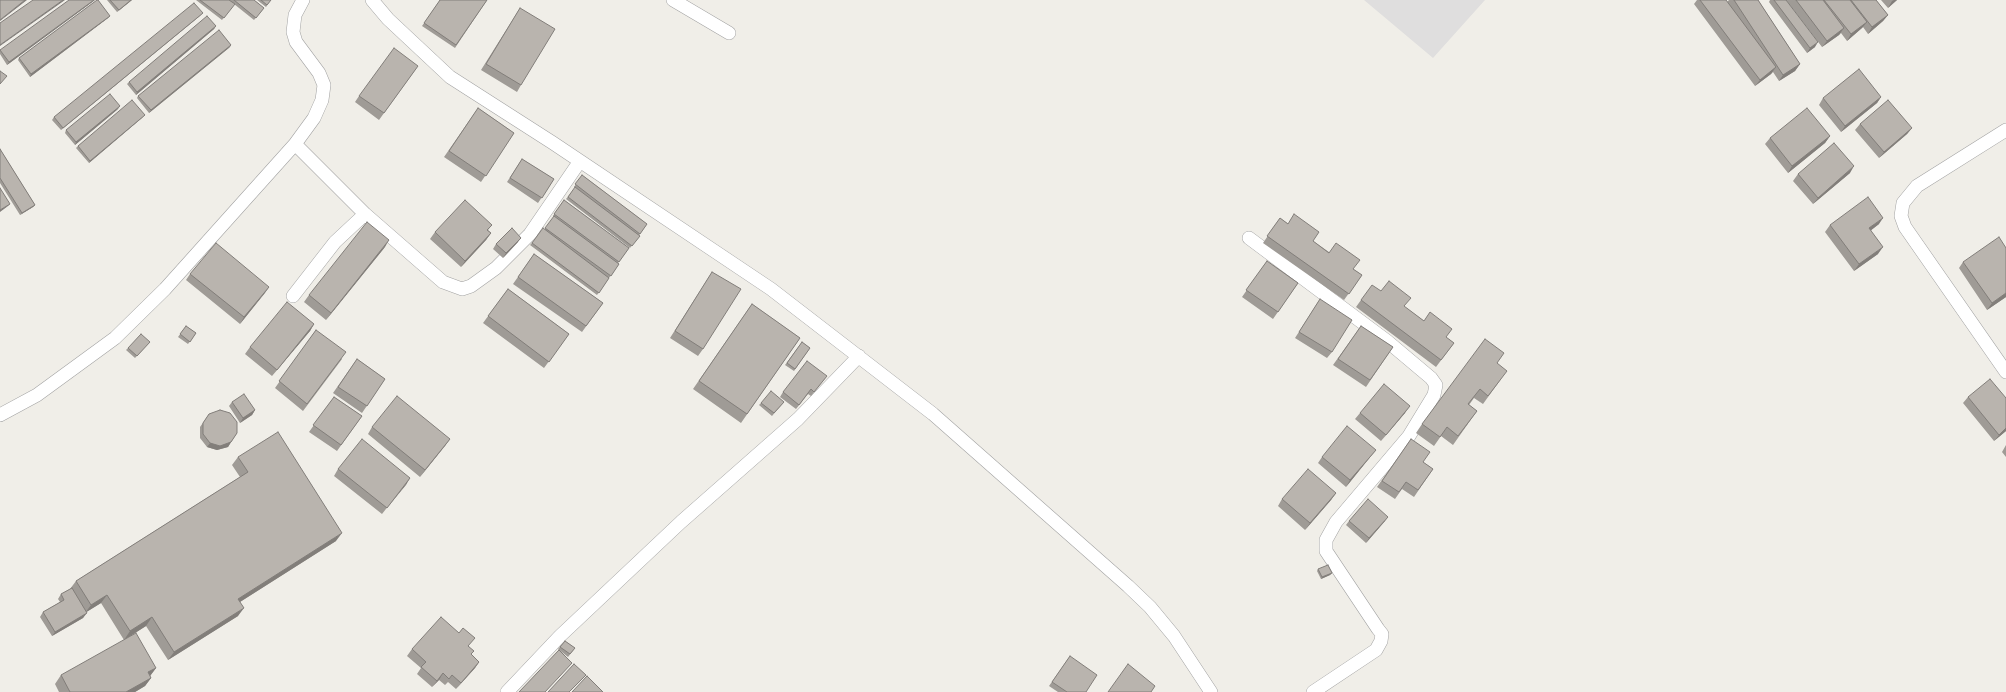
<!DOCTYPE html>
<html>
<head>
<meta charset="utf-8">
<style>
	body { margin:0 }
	canvas { display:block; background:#f0eee8 }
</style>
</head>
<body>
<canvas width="2006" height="692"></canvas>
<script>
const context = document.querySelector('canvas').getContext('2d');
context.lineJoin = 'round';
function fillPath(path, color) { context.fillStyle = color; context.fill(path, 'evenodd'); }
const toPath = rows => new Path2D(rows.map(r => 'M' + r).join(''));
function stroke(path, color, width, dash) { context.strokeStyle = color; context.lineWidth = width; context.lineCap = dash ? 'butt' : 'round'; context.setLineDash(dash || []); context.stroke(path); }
fillPath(toPath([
	[1364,0,1485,0,1433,58]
]), '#dfdede');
const minor = toPath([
	[372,0,388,19,450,77,553,143,771,289,933,414,1128,586,1150,607,1174,636,1211,692],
	[673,0,729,33],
	[2006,130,1917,186,1903,203,1901,216,1905,227,2006,372],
	[295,144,365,214,443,282,462,289,471,286,496,268,530,234,580,161],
	[1249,238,1387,341,1431,378,1436,385,1434,395,1409,436,1336,522,1326,540,1326,551,1378,629,1382,634,1381,641,1376,650,1313,692],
	[293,296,335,242,365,214],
	[0,415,37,395,115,338,165,289,295,144,314,118,322,100,324,85,319,73,296,42,293,32,295,15,303,0],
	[507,692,560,636,681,522,798,419,859,356]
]);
stroke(minor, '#a2a2a2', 14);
stroke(minor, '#fff', 13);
fillPath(toPath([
	[95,0,7,65,0,54,0,50],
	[107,0,132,0,117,12],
	[196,0,254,0,264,8,254,20,234,4,222,20],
	[257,0,271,0,266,7],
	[440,0,487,0,455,48,422,26],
	[1697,0,1726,0,1727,2,1729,0,1758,0,1800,64,1795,71,1779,81,1773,72,1771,74,1755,86,1694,4],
	[1770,0,1786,0,1815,47,1807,53,1769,2],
	[1786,0,1876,0,1888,15,1883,21,1868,34,1863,27,1847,41,1841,33,1839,35,1822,47],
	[1881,0,1897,0,1888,8],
	[520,8,521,85,517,92,481,70],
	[201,15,61,130,52,120,54,117],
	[110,16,108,18,30,77,18,60,19,58],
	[216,26,214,29,136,95,127,84,129,82],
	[230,47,149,113,137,98,138,96],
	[418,66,379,120,355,102,359,96],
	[1881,97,1877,103,1841,132,1819,105,1823,98],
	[478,108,514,133,481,182,444,157],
	[118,109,75,145,65,133,66,130],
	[143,117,89,163,76,148,78,146],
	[1860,124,1912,128,1907,134,1879,158,1855,130],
	[1830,136,1825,143,1788,173,1765,144,1770,138],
	[0,149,35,205,33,207,20,215,0,183],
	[522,159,554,179,538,203,507,182],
	[1850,173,1813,204,1793,181,1798,174],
	[582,175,647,224,630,248,566,199,575,188,574,187],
	[564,200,629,248,618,263,619,264,609,278,597,295,530,245,544,230,554,217,553,216],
	[1280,218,1362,275,1344,300,1263,243],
	[1879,224,1871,230,1878,254,1854,271,1825,232,1830,225],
	[492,225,488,230,491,233,486,240,461,267,430,239,435,232],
	[518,242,503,258,493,249,496,244],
	[385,247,326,320,304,302,309,295],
	[2006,248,2006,297,1987,310,1959,268,1963,262],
	[534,254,603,303,582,332,513,284],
	[1267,261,1298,283,1273,319,1242,297],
	[712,272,703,349,698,356,670,338],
	[190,274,269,287,240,324,186,280],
	[508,289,569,334,544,368,483,323],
	[1381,291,1405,307,1454,343,1436,367,1356,307,1361,300],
	[1320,299,1332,352,1327,358,1295,338],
	[752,304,800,338,741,423,693,389],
	[314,324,310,331,272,376,245,354,250,347],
	[186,326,196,333,188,344,178,337],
	[1361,326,1393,347,1366,387,1333,365],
	[316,330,342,359,303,411,275,388],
	[802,342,810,348,794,371,785,365],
	[148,344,135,358,126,350,128,348],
	[357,359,385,379,362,413,333,393],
	[1497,363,1501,379,1483,404,1474,398,1469,405,1477,411,1453,445,1441,436,1434,446,1416,433,1422,424],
	[827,376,811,396,808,394,796,409,780,397,783,392],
	[334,397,362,416,337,451,309,432],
	[1968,397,2006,398,2006,431,1994,441,1963,403],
	[232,402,255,410,252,415,240,423,229,406],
	[784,402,772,416,759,405,761,403],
	[1360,413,1405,413,1381,441,1355,419],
	[209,414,237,433,228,447,217,450,207,447,200,438,200,427],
	[372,427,450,439,420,477,368,434],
	[1411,439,1423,462,1433,469,1414,497,1402,489,1395,499,1377,487],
	[2006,445,2006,457,2002,452],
	[1376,450,1371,456,1346,487,1318,463,1322,457],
	[238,457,336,541,240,602,238,616,168,660,146,626,124,640,101,603,86,612,83,618,52,636,40,617,43,612,60,602,58,599,61,594,70,589,76,581,240,477,232,465],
	[338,469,410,478,382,514,334,476],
	[1336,493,1331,500,1305,530,1278,506,1282,499],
	[1349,521,1385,521,1366,543,1346,525],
	[1318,569,1332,573,1330,575,1321,579,1317,571],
	[459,633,469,646,471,654,479,662,475,668,456,689,448,682,445,685,439,680,432,687,417,674,421,668,407,656,412,649],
	[565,641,575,648,568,657,558,649],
	[1070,656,1086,692,1058,692,1049,686],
	[156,668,150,676,151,678,145,686,135,692,59,692,55,684,61,675]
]), '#9f9b96');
fillPath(toPath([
	[25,0,27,0,0,21,0,20],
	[63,0,65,0,0,46,0,45],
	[94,0,95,0,7,65,9,62],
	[131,0,132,0,117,12,119,10],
	[1894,0,1897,0,1888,8,1892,1],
	[203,13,201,15,61,130,63,128],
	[1888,15,1883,21,1868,34,1872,27],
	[110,16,108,18,30,77,31,74],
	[1867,22,1862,28,1847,41,1851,34],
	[216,26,214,29,136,95,137,92],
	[1844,28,1839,35,1822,47,1827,41],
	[1818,42,1815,47,1807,53,1810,48],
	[231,45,230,47,149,113,151,110],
	[1800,64,1795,71,1779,81,1783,75],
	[1776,67,1771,74,1755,86,1760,80],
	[1881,97,1877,103,1841,132,1845,126],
	[120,106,118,109,75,145,76,142],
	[145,115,143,117,89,163,90,161],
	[1912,128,1907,134,1879,158,1884,152],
	[1830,136,1825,143,1788,173,1792,166],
	[1854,166,1850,173,1813,204,1818,198],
	[10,204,8,206,0,212,0,210],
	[35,205,33,207,20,215,22,213],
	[1883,218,1879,224,1865,235,1869,228],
	[491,233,486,240,461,267,465,261],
	[521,238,518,242,503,258,506,253],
	[389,240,385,247,326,320,331,313],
	[1883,247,1878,254,1854,271,1859,264],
	[269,287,265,293,240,324,244,317],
	[2006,293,2006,297,1987,310,1992,303],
	[314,324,310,331,272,376,277,370],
	[1410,406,1405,413,1381,441,1386,435],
	[255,410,252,415,240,423,243,418],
	[2006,428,2006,431,1994,441,1999,435],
	[450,439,445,446,420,477,425,470],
	[231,442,228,447,217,450,207,447,210,443],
	[1376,450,1371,456,1346,487,1350,480],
	[410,478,406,485,382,514,387,508],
	[1336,493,1331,500,1305,530,1310,523],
	[1388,517,1385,521,1366,543,1369,538],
	[342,533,336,541,232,607,238,599],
	[1332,573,1330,575,1321,579,1322,577],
	[107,595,101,603,85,613,91,605],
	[244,608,238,616,168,660,174,652],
	[87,613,83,618,52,636,55,632],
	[152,617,146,626,124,640,130,631],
	[479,662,475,668,456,689,461,683],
	[156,668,150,676,148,672],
	[443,673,439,680,432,687,437,681],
	[151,678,145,686,135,692,126,692]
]), '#827e7a');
const building = toPath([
	[0,0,25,0,0,20,0,0],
	[33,0,63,0,0,45,0,23,33,0],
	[69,0,94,0,9,62,0,50,69,0],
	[97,0,98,0,110,16,31,74,19,58,97,0],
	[110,0,131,0,119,10,110,0],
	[200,0,229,0,235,4,224,18,200,0],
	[234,0,254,0,264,8,256,18,234,0],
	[261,0,271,0,267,5,261,0],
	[440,0,487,0,456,45,424,23,440,0],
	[1700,0,1726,0,1776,67,1760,80,1700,0],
	[1734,0,1758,0,1800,64,1783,75,1734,0],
	[1774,0,1786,0,1818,42,1810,48,1774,0],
	[1796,0,1823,0,1844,28,1827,41,1796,0],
	[1824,0,1850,0,1867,22,1851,34,1824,0],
	[1851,0,1876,0,1888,15,1872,27,1851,0],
	[194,3,203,13,63,128,54,117,194,3],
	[520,8,555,29,521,85,486,64,520,8],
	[207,16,216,26,137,92,129,82,207,16],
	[219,30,231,45,151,110,138,96,219,30],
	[394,48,418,66,384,113,359,96,394,48],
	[1859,69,1881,97,1845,126,1823,98,1859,69],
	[0,71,7,76,0,84,0,71],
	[110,94,120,106,76,142,66,130,110,94],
	[132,100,145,115,90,161,78,146,132,100],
	[1888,100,1912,128,1884,152,1860,124,1888,100],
	[478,108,514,133,486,176,449,151,478,108],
	[1807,108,1830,136,1792,166,1770,138,1807,108],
	[1834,143,1854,166,1818,198,1798,174,1834,143],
	[0,149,35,205,22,213,0,178,0,149],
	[522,159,554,179,542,198,510,178,522,159],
	[582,175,647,224,640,234,575,184,582,175],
	[575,187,640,236,632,246,568,197,575,187],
	[0,188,10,204,0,210,0,188],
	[1868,197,1883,218,1869,228,1883,247,1859,264,1830,225,1868,197],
	[465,200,492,225,487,230,491,233,465,261,435,232,465,200],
	[564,200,629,248,619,262,554,214,564,200],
	[1294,214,1319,232,1313,241,1329,253,1336,243,1360,260,1353,269,1362,275,1349,294,1267,236,1280,218,1288,224,1294,214],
	[554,216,619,264,611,276,545,228,554,216],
	[367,222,389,240,331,313,309,295,367,222],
	[512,228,521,238,506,253,496,244,512,228],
	[543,228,609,278,599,293,532,243,543,228],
	[1999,237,2006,248,2006,293,1992,303,1963,262,1999,237],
	[216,243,269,287,244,317,190,274,216,243],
	[534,254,603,303,586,326,518,277,534,254],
	[1267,261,1298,283,1278,312,1246,290,1267,261],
	[712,272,741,289,703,349,675,331,712,272],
	[1389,281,1411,298,1404,306,1424,321,1430,312,1452,329,1446,337,1454,343,1441,360,1361,300,1372,285,1381,291,1389,281],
	[508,289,569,334,549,362,488,316,508,289],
	[1320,299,1352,320,1332,352,1299,332,1320,299],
	[287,302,314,324,277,370,250,347,287,302],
	[752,304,800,338,747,414,699,381,752,304],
	[186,326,196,333,190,342,180,334,186,326],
	[1361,326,1393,347,1370,380,1338,359,1361,326],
	[316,330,346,352,307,404,279,381,316,330],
	[141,334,150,342,137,356,128,348,141,334],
	[1485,339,1504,353,1497,363,1507,371,1488,396,1480,389,1468,404,1477,411,1458,436,1447,427,1440,437,1422,424,1485,339],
	[802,342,810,348,795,369,787,363,802,342],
	[357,359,385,379,367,406,338,387,357,359],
	[807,361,827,376,814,392,811,389,799,405,783,392,807,361],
	[1990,379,2006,398,2006,428,1999,435,1968,397,1990,379],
	[1384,384,1410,406,1386,435,1360,413,1384,384],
	[771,391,784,402,774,413,761,403,771,391],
	[244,394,255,410,243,418,232,402,244,394],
	[397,396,450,439,425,470,372,427,397,396],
	[334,397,362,416,341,445,313,425,334,397],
	[220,410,230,413,237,422,237,433,231,442,220,446,210,443,203,434,203,423,209,414,220,410],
	[1347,426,1376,450,1350,480,1322,457,1347,426],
	[278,432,342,533,238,599,244,608,174,652,152,617,130,631,107,595,91,605,76,581,248,472,238,457,278,432],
	[362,439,410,478,387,508,338,469,362,439],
	[1411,439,1430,452,1423,462,1433,469,1418,490,1406,482,1399,492,1382,481,1411,439],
	[1308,469,1336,493,1310,523,1282,499,1308,469],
	[1368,499,1388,517,1369,538,1349,521,1368,499],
	[1328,565,1332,573,1322,577,1318,569,1328,565],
	[72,588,87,613,55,632,43,612,64,600,61,594,72,588],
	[441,617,459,633,463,628,475,638,468,646,474,651,471,654,479,662,461,683,452,675,449,679,443,673,437,681,421,667,426,662,412,649,441,617],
	[136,633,156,668,148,672,151,678,126,692,70,692,61,675,136,633],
	[565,641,575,648,570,654,560,647,565,641],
	[559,650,572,663,545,692,519,692,559,650],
	[1070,656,1097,675,1086,692,1067,692,1052,682,1070,656],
	[574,664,586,675,569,692,548,692,574,664],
	[1128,664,1155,686,1151,692,1108,692,1128,664],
	[587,676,603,692,572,692,587,676]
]);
fillPath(building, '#b9b4ae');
stroke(building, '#827e7a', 1);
</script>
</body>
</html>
